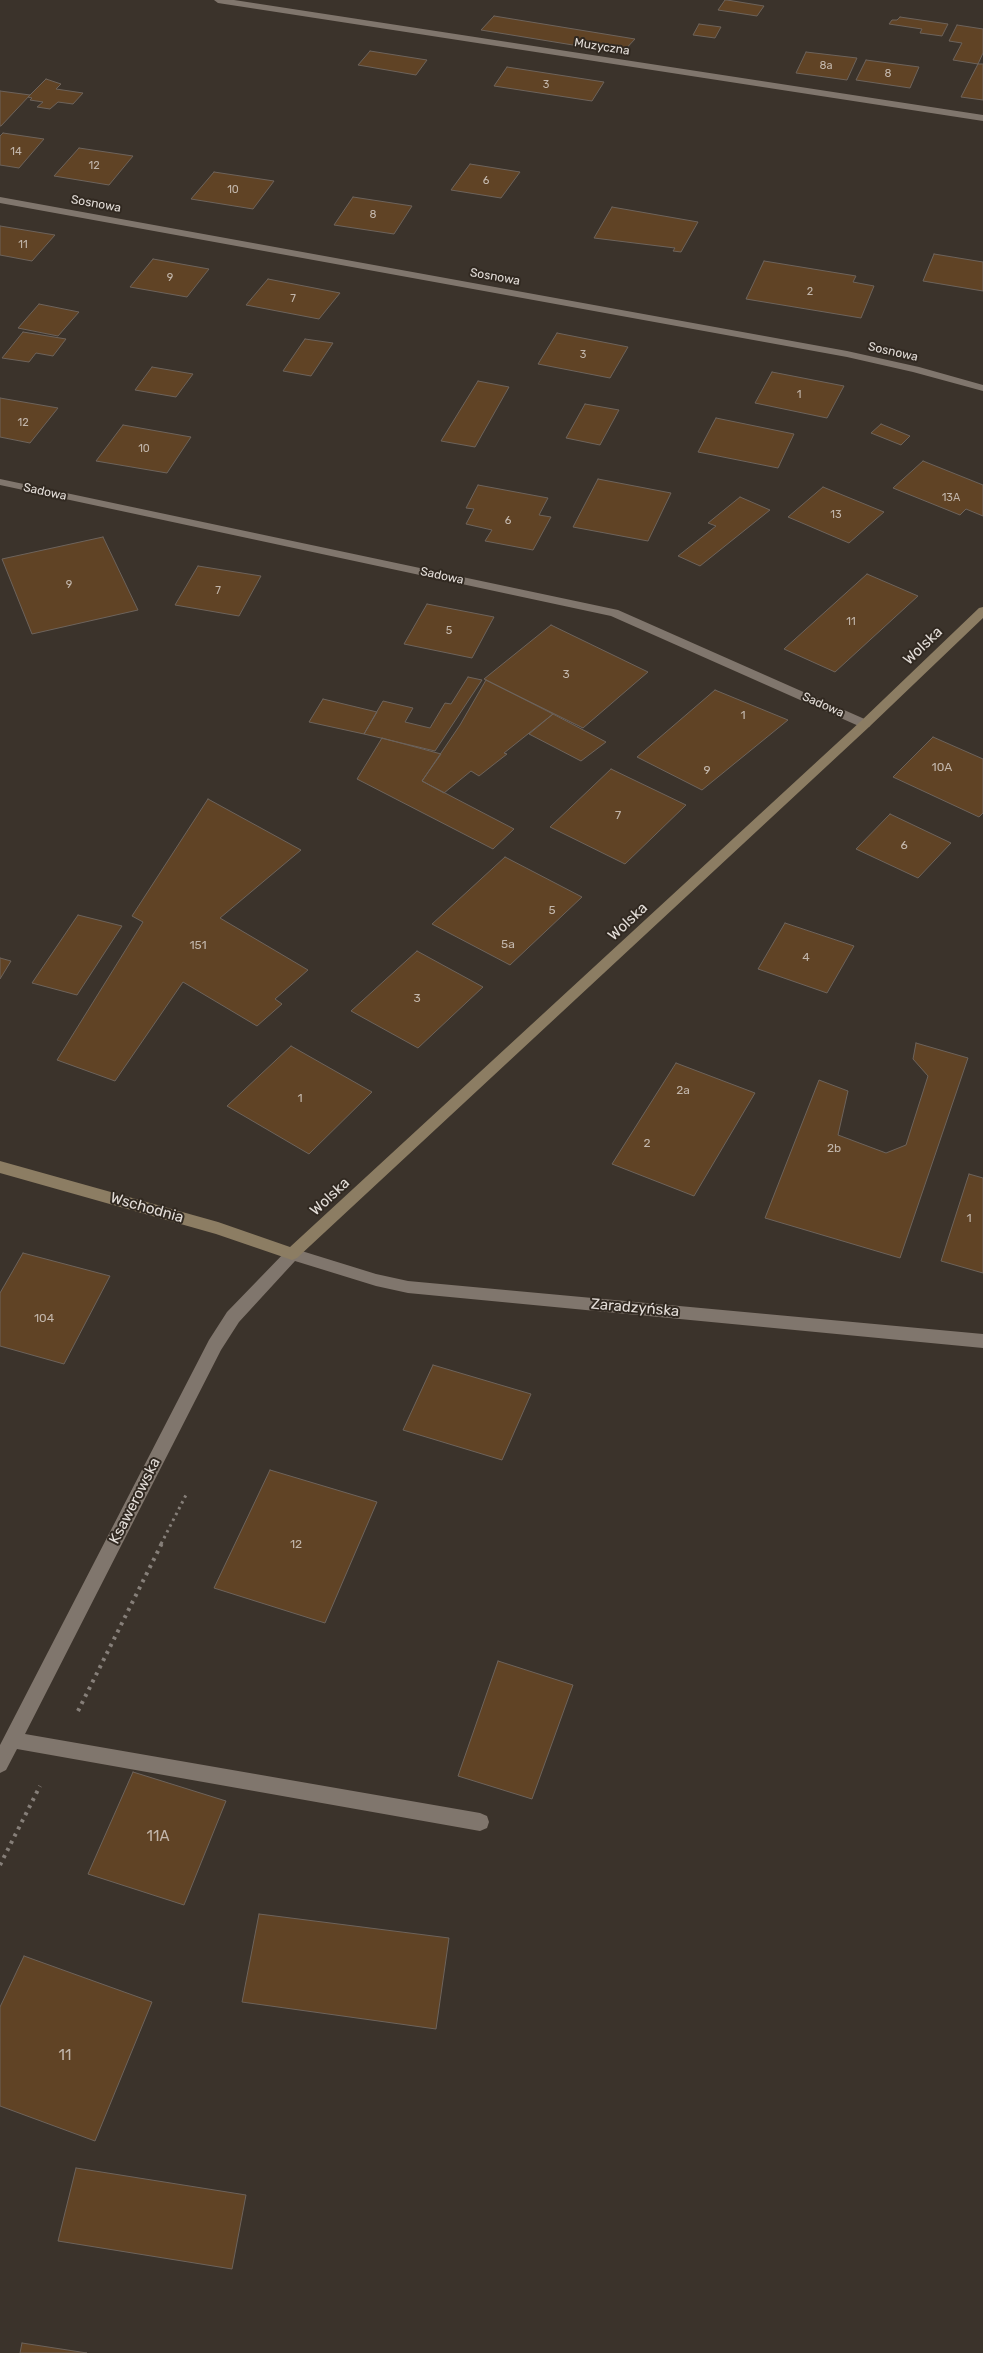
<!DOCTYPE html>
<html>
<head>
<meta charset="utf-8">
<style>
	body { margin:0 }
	canvas { display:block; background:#3b332b }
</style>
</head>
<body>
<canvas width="983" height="2353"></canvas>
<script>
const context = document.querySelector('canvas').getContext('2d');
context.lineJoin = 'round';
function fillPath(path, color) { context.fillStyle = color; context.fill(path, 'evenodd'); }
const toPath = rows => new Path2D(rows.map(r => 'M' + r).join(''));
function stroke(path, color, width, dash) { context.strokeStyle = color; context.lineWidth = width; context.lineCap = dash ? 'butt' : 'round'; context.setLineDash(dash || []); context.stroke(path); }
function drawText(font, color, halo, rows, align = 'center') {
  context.font = font + ' Rubik,sans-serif'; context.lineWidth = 4; context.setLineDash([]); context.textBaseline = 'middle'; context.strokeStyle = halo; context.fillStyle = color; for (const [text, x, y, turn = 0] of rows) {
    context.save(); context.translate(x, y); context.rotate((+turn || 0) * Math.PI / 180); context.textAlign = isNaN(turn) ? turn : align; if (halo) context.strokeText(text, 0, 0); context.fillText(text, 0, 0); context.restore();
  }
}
const building = toPath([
	[725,0,727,0,764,6,757,16,718,10,725,0],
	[494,16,635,39,622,53,481,30,494,16],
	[900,17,948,24,942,36,920,33,922,29,889,24,892,20,897,20,900,17],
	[699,24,721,27,715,38,693,35,699,24],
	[957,25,983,29,983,53,978,64,953,60,962,43,949,41,957,25],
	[370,51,427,60,416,75,358,65,370,51],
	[806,52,857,58,847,80,796,73,806,52],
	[866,60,919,67,910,88,856,80,866,60],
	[978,64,983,64,983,100,961,97,978,64],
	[507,67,604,82,592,101,494,86,507,67],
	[46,79,61,84,56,89,83,93,73,104,58,102,50,109,37,107,43,102,30,100,32,98,28,97,46,79],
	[0,91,30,95,1,126,0,126,0,91],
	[3,133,44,139,19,168,0,165,0,136,3,133],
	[79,148,133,156,109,185,54,176,79,148],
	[470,164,520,172,501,198,451,190,470,164],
	[214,172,274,181,253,209,191,199,214,172],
	[353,197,412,206,394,234,334,225,353,197],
	[612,207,698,222,681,252,673,251,675,248,594,238,612,207],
	[0,226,55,235,32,261,0,255,0,226],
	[934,254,983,262,983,291,923,281,934,254],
	[153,259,209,269,187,297,130,287,153,259],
	[764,261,856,276,853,282,874,286,861,318,746,299,764,261],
	[268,279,340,293,319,319,246,305,268,279],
	[39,304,79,312,58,336,18,328,39,304],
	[23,332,66,339,53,356,36,353,29,362,2,358,23,332],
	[557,333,628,347,610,378,538,364,557,333],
	[305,339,333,343,311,376,283,371,305,339],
	[152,367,193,374,176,397,135,390,152,367],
	[772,372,844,386,827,418,755,403,772,372],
	[478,381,509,387,475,447,441,441,478,381],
	[0,398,58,408,30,443,0,437,0,398],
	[585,404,619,410,600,445,566,438,585,404],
	[716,418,794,434,778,468,698,452,716,418],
	[881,424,910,436,901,445,871,433,881,424],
	[123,425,191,437,167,473,96,461,123,425],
	[923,461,983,485,983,516,966,509,960,515,893,488,923,461],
	[598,479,671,493,648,541,573,527,598,479],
	[478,485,548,498,539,515,551,517,533,550,485,541,492,530,466,524,474,509,466,508,478,485],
	[823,487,884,512,849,543,788,517,823,487],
	[740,497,770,510,700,566,678,556,716,526,708,523,740,497],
	[103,537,138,610,32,634,2,559,103,537],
	[198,566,261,576,239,616,175,605,198,566],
	[867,574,918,596,835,672,784,649,867,574],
	[427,604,494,617,472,658,404,644,427,604],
	[551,625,648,672,583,728,484,679,551,625],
	[468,677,482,680,435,751,364,734,383,701,413,708,405,722,430,728,445,703,451,704,468,677],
	[486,680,553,714,504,753,507,754,479,776,471,771,444,793,422,781,460,725,486,680],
	[715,690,788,720,702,790,637,757,715,690],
	[323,699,377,712,364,734,309,722,323,699],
	[553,714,606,742,581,761,529,734,553,714],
	[933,737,983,759,983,813,979,817,893,777,933,737],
	[382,738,441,754,422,781,514,829,493,849,357,779,382,738],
	[611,769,686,805,625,864,550,827,611,769],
	[208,799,301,850,220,918,308,970,275,999,282,1004,257,1026,183,982,115,1081,57,1060,143,922,132,916,208,799],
	[890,814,951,843,918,878,856,849,890,814],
	[505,857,582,897,510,965,432,924,505,857],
	[78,915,122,926,77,995,32,983,78,915],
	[785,923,854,946,827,993,758,969,785,923],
	[417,951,483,987,418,1048,351,1011,417,951],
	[0,958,11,961,0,979,0,958],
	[916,1043,968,1058,900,1258,765,1218,819,1080,848,1091,838,1135,886,1153,906,1145,928,1076,913,1059,916,1043],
	[291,1046,372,1092,309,1154,227,1106,291,1046],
	[676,1063,755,1093,694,1196,612,1164,676,1063],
	[969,1174,983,1178,983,1273,941,1261,969,1174],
	[23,1253,110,1276,64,1364,0,1346,0,1293,23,1253],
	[433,1365,531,1394,502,1460,403,1430,433,1365],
	[270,1470,377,1502,325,1623,214,1588,270,1470],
	[498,1661,573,1685,532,1799,458,1776,498,1661],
	[133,1772,226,1801,184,1905,88,1874,133,1772],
	[259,1914,449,1938,436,2029,242,2002,259,1914],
	[24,1956,152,2002,95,2141,0,2106,0,2007,24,1956],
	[76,2168,246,2195,232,2269,58,2241,76,2168],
	[22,2343,87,2353,20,2353,22,2343]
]);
fillPath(building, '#604325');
stroke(building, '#6d635b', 1);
stroke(toPath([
	[161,1544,186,1495]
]), '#867f79', 3, [2.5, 4]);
stroke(toPath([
	[78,1711,162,1543],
	[0,1865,40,1786]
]), '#867f79', 4, [3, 5]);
fillPath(toPath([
	[214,0,234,0,983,115,983,121,218,3,214,0],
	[0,197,847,351,919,367,983,385,983,391,913,372,847,357,0,203,0,197],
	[0,479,618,610,869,721,871,724,869,727,861,727,611,616,0,485,0,479],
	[292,1248,376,1274,408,1281,983,1334,983,1348,408,1293,376,1286,295,1261,239,1322,221,1350,25,1734,480,1813,487,1816,489,1822,487,1828,480,1831,17,1749,6,1770,0,1773,0,1745,209,1340,227,1312,287,1250,292,1248]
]), '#80766d');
fillPath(toPath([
	[983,607,983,618,869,727,297,1258,292,1260,216,1234,0,1173,0,1161,218,1222,290,1247,861,721,979,608,983,607]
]), '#8c7d63');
drawText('11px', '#c2b6ab', null, [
	["8a",826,66],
	["8",888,74],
	["3",546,85],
	["14",16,152],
	["12",94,166],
	["6",486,181],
	["10",233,190],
	["8",373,215],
	["11",23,245],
	["9",170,278],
	["2",810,292],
	["7",293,299],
	["3",583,355],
	["1",799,395],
	["12",23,423],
	["10",144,449],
	["13A",951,498],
	["13",836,515],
	["6",508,521],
	["9",69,585],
	["7",218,591],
	["11",851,622],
	["5",449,631]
]);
drawText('12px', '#e3ddd8', '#312921', [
	["Muzyczna",602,47,9],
	["Sosnowa",96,204,10],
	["Sosnowa",495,277,10],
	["Sosnowa",893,352,13],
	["Sadowa",45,492,12],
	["Sadowa",442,576,12],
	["Sadowa",823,705,24]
]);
drawText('12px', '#c2b6ab', null, [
	["3",566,675],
	["1",743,716],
	["10A",942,768],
	["9",707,771],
	["7",618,816],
	["6",904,846],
	["5",552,911],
	["5a",508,945],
	["151",198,946],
	["4",806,958],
	["3",417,999],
	["2a",683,1091],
	["1",300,1099],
	["2",647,1144],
	["2b",834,1149],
	["1",969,1219],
	["104",44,1319],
	["12",296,1545]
]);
drawText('15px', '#e3ddd8', '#312921', [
	["Wolska",923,646,-44],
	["Wolska",628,922,-43],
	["Wolska",330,1197,-43],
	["Wschodnia",147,1208,16],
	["Zaradzyńska",635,1308,5],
	["Ksawerowska",135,1501,-63]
]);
drawText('15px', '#c2b6ab', null, [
	["11A",158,1837],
	["11",65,2056]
]);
</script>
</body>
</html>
